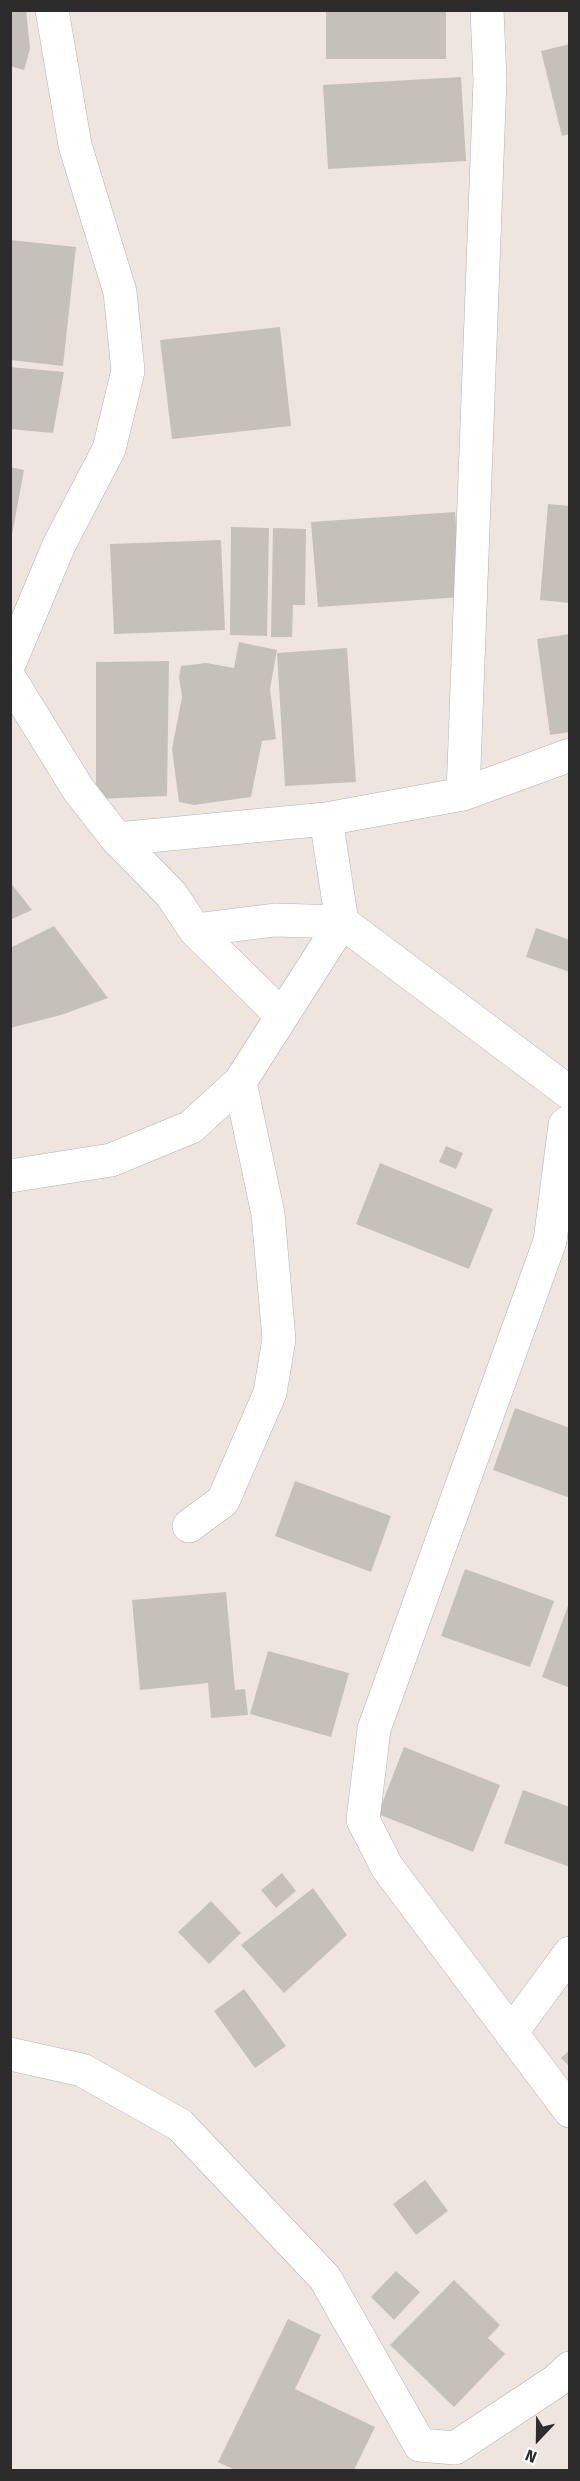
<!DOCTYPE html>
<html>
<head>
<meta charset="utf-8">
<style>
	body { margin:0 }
	#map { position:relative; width:580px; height:2481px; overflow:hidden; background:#eee6de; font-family:"Fira Sans",sans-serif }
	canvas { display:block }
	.frame { position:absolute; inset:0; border:12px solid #2c2c2c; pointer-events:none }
	.north { position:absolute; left:508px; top:2409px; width:60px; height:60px; -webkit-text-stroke:4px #fff; paint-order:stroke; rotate:202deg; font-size:16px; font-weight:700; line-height:24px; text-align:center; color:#2c2c2c }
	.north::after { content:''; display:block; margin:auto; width:21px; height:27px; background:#2c2c2c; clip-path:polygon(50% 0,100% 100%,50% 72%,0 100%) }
</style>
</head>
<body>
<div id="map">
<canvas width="580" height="2481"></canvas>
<div class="frame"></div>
<div class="north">N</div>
</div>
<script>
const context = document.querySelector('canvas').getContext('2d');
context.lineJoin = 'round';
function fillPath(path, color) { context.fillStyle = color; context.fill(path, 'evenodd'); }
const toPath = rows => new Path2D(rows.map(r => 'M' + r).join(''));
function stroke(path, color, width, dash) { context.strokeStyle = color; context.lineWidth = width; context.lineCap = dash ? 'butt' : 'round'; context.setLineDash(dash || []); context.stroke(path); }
fillPath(toPath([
	[10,10,26,10,30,49,24,70,10,66],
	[326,10,446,10,446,59,326,59],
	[570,44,570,134,562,136,541,51],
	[461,77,466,161,328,169,323,85],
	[10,240,76,247,63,366,10,360],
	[280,327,291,426,172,439,160,340],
	[10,367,64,372,53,433,10,429],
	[10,467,24,470,12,535,10,535],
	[548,504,570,506,570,603,540,600],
	[455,512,462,597,318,607,311,522],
	[231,527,269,528,267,636,230,635],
	[273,528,306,529,305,605,293,605,292,637,271,637],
	[221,540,225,630,114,634,110,544],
	[570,634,570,732,550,735,537,639],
	[239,642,277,650,270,689,276,739,262,741,251,797,194,805,179,802,172,749,182,697,179,677,181,666,206,663,234,668],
	[347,648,356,782,285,786,277,653],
	[169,661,167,796,96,799,96,662],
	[10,882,32,910,10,920],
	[54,926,108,998,61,1015,10,1028,10,948],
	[536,928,570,940,570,972,526,957],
	[446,1146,463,1153,456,1169,439,1162],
	[380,1163,493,1209,469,1269,356,1224],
	[515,1408,570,1428,570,1498,493,1470],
	[295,1481,391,1516,371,1572,275,1536],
	[465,1569,554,1601,530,1667,441,1636],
	[226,1592,235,1690,245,1689,248,1715,211,1718,208,1683,140,1690,132,1600],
	[569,1603,570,1603,570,1688,542,1677],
	[268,1651,349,1673,331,1737,250,1714],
	[404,1747,500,1785,473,1852,378,1814],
	[523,1790,570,1807,570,1867,504,1843],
	[282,1873,296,1891,276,1908,261,1890],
	[313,1888,347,1935,284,1993,241,1945],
	[211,1901,241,1933,209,1964,178,1932],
	[244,1989,286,2046,255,2068,214,2011],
	[570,2050,570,2067,561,2058],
	[425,2180,448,2211,416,2235,393,2204],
	[396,2271,420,2292,394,2320,371,2297],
	[454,2280,500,2325,488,2338,505,2354,454,2407,390,2345],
	[288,2319,321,2335,295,2389,375,2427,354,2470,235,2470,218,2462]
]), '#c6c0bb');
const street = toPath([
	[10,662,59,545,109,449,128,371,120,292,75,145,52,10],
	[10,679,78,789,117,839,171,894,195,930,282,1016],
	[463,794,490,80,487,10],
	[117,839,326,819,463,794,570,755],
	[195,930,275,920,342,922,570,1093],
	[570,1121,565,1125,550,1241,374,1729,363,1820,387,1867,570,2111],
	[10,1176,111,1160,191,1127,240,1082,342,922,326,819],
	[189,1526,223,1501,270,1393,279,1339,268,1214,240,1082],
	[511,2033,570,1953],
	[10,2054,82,2070,180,2125,325,2278,420,2445,455,2448,556,2381,570,2368]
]);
stroke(street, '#aeb2bc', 34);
stroke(street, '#fff', 33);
</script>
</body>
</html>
